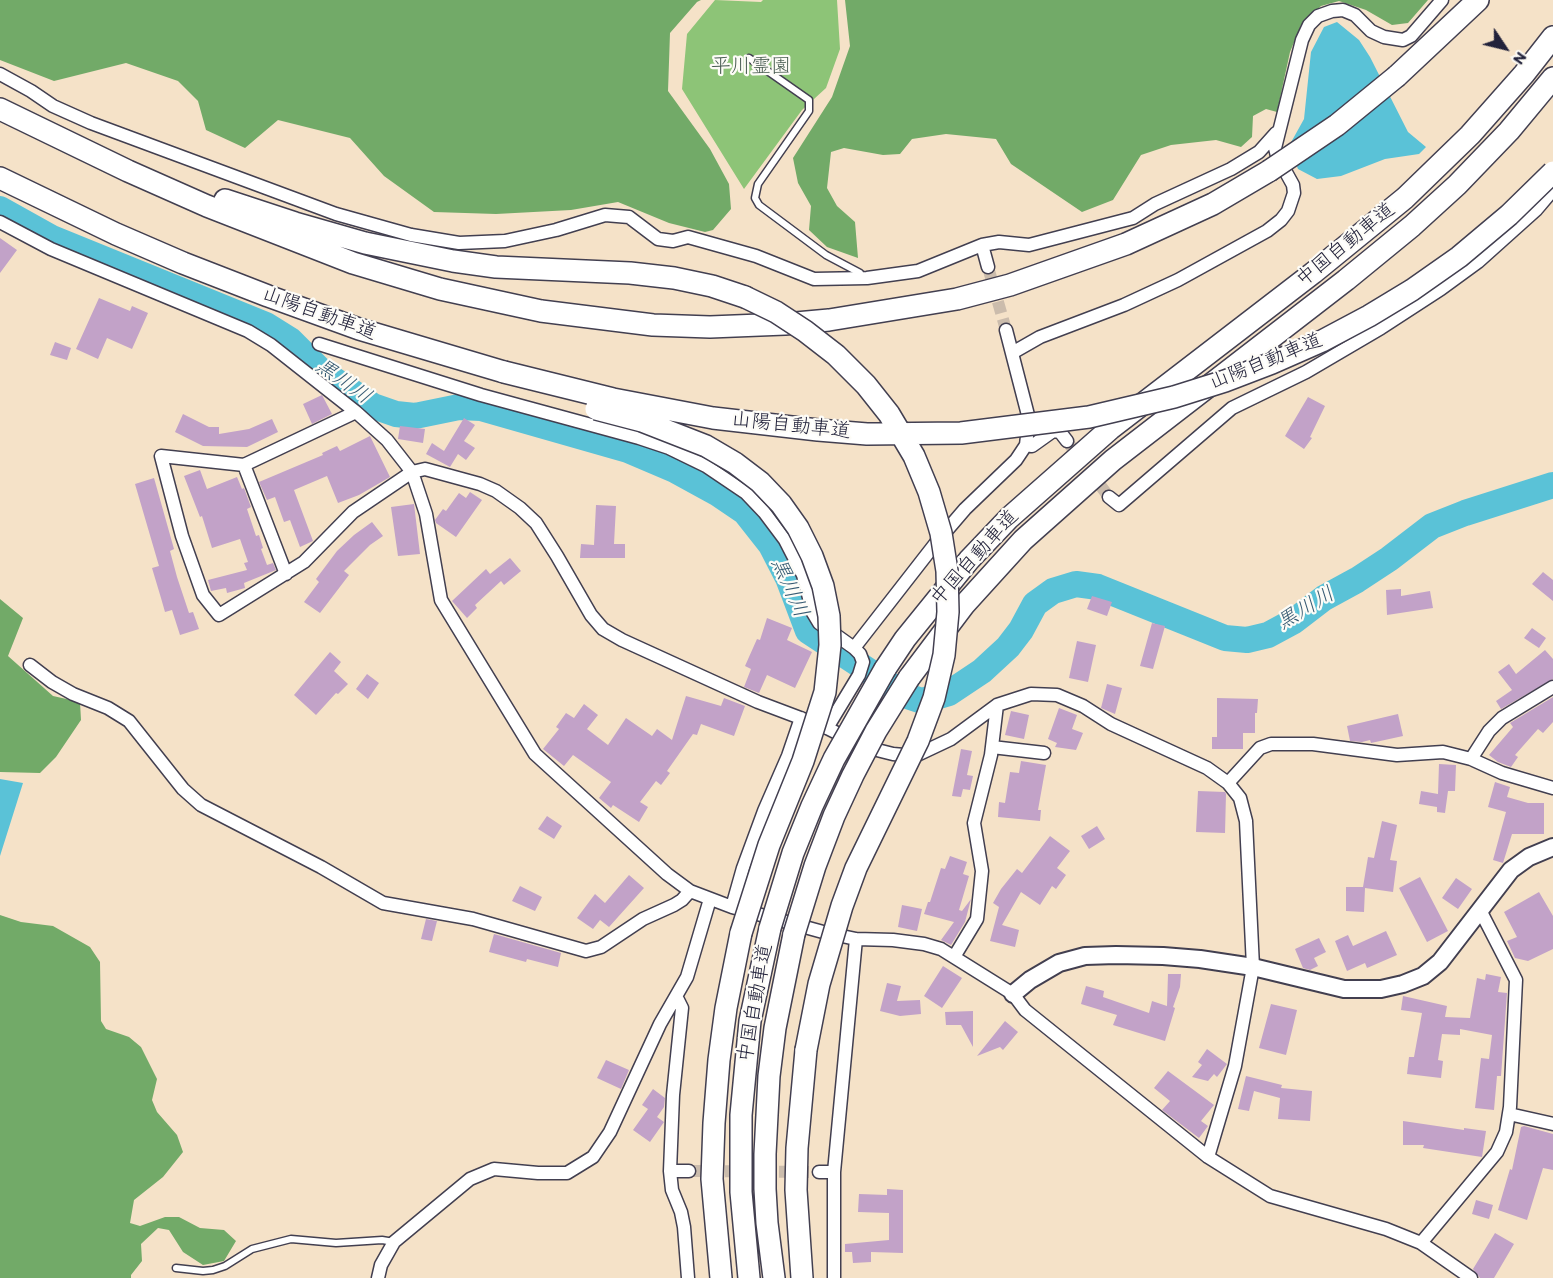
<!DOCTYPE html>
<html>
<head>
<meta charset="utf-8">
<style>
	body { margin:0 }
	#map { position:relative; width:1553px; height:1278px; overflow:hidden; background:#f5e2c8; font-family:Itim,sans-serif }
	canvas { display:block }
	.north { position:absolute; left:1475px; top:18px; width:60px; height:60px; -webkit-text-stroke:4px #fdfcf7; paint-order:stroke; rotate:125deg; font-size:16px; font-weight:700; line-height:24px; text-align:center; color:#22223b }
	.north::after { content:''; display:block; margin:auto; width:21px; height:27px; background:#22223b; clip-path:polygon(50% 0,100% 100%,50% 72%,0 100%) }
</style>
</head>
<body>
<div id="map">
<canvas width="1553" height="1278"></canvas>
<div class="north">N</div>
</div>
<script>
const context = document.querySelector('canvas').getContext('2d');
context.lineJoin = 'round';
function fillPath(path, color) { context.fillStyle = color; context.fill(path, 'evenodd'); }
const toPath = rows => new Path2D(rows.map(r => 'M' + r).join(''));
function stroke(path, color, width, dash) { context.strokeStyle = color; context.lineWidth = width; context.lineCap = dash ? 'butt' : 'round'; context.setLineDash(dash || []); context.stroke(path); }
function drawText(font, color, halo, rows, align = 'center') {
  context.font = font + ' Itim,"Klee One",sans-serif'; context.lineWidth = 4.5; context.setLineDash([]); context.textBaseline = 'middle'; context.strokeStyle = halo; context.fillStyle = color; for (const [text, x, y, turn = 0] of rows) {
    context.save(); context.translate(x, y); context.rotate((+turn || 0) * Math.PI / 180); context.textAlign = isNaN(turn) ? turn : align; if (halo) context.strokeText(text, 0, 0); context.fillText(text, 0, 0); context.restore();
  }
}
fillPath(toPath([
	[715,0,761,2,763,0,837,0,840,49,826,88,802,110,744,189,682,89,687,34]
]), '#8dc477');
fillPath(toPath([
	[0,0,701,0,697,2,670,33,668,91,710,149,729,184,731,209,713,230,705,232,669,223,618,202,571,210,496,214,434,212,384,176,350,138,278,120,245,148,206,130,198,101,178,81,126,63,54,81,0,60],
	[845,0,1428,0,1408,23,1392,25,1366,10,1339,1,1321,6,1301,25,1290,52,1277,112,1266,109,1253,116,1252,137,1241,147,1216,140,1171,145,1141,155,1113,200,1082,212,1011,164,996,139,946,134,912,139,900,154,883,155,844,148,831,152,827,188,837,206,855,222,858,258,827,247,809,230,811,206,798,183,793,158,832,97,850,46],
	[0,599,23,618,8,656,53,696,80,702,81,720,56,757,40,773,0,772],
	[0,915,21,922,53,926,90,947,100,962,101,1021,106,1029,129,1037,141,1047,157,1079,152,1100,157,1112,177,1135,183,1152,163,1177,134,1200,130,1223,140,1226,165,1217,179,1217,200,1228,224,1230,236,1241,224,1261,203,1265,183,1252,169,1230,158,1228,141,1244,142,1261,131,1275,131,1278,0,1278]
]), '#72aa68');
fillPath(toPath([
	[1337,22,1359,40,1370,57,1408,132,1426,147,1419,154,1385,159,1341,176,1317,179,1298,169,1289,146,1304,119,1311,52,1324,27],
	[0,779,23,783,0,856]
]), '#5ac2d7');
stroke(toPath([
	[0,209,52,238,266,325,290,340,321,371,373,406,396,414,415,416,459,407,481,408,628,450,675,470,717,493,745,512,771,545,788,578,808,631,907,696,922,701,949,693,982,671,1008,647,1021,630,1035,604,1053,591,1076,584,1098,587,1225,638,1247,640,1268,635,1294,621,1324,598,1357,580,1389,559,1432,526,1465,513,1553,485]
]), '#5ac2d7', 26);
fillPath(toPath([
	[0,238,17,250,0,273],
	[99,298,130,311,132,306,148,313,132,349,107,338,98,359,76,349],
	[55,342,71,348,67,360,50,355],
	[322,395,332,414,312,424,303,404],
	[1308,397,1325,406,1310,437,1312,438,1304,449,1285,436],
	[183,414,209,427,219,427,219,434,249,429,272,419,278,432,247,447,203,446,175,432],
	[464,418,475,425,464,441,475,448,466,460,458,454,450,467,426,454,432,443,444,451],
	[400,426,425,429,423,443,398,439],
	[370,436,390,477,359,495,338,503,327,476,294,490,313,541,300,547,290,520,284,522,275,497,267,500,259,482,323,455,322,453,337,446,340,451],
	[200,470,207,489,237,477,242,489,244,488,251,507,247,509,256,536,259,535,263,548,261,549,267,565,273,563,276,570,244,583,245,588,227,593,226,588,211,591,208,580,247,570,244,563,248,562,240,539,212,548,202,516,200,517,184,476],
	[154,478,174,549,170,551,177,577,189,613,193,612,199,629,180,635,172,610,165,612,161,598,152,568,159,566,135,484],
	[470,492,482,500,456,537,436,523,435,520,443,509,446,511,459,493,466,498],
	[414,504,420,554,398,556,391,507],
	[596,505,616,506,614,544,625,544,625,558,580,558,581,544,594,545],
	[372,522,383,536,370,545,344,571,349,575,320,613,304,602,319,582,316,579,337,551,354,535],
	[510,558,521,571,504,585,501,581,475,605,477,608,467,618,452,601,486,569,490,574],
	[1543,572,1553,580,1553,601,1532,584],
	[1401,589,1401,596,1430,591,1433,608,1387,615,1386,590],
	[1092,596,1112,602,1107,616,1087,609],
	[767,618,792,628,787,640,812,652,795,688,767,675,759,693,744,687,751,669,745,666,757,639,760,640],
	[1152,623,1165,626,1153,669,1140,666],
	[1532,628,1546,638,1539,648,1524,638],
	[1077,641,1096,645,1088,682,1069,678],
	[1545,650,1553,659,1553,679,1501,709,1496,701,1512,690,1498,672,1509,664,1516,674],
	[330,652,341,662,334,671,348,684,338,694,336,693,316,715,294,695],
	[367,674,379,683,368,699,356,689],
	[1107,684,1122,688,1115,714,1101,708],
	[686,696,721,706,724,698,745,706,734,736,701,724,697,735,693,734,667,771,670,773,661,785,656,781,640,802,648,807,639,822,613,805,611,808,599,798,611,782,573,755,564,766,543,749,559,729,556,727,566,713,574,718,584,704,598,715,587,729,608,745,626,718,652,736,657,729,672,740],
	[1553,697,1553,722,1543,733,1538,729,1515,755,1518,757,1511,767,1498,762,1489,755,1513,727,1510,723],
	[1217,698,1258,699,1257,713,1255,713,1255,733,1243,733,1243,749,1212,749,1212,737,1217,737],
	[1059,708,1077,715,1072,729,1083,733,1076,750,1055,747,1057,743,1048,739],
	[1011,711,1029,715,1024,739,1005,735],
	[1398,714,1403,736,1371,743,1370,740,1362,742,1350,741,1347,726],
	[961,749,972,751,967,775,973,776,970,790,963,789,961,797,952,796],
	[1021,761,1046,765,1038,810,1041,810,1040,821,998,817,999,802,1005,803,1010,772,1019,773],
	[1439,764,1456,765,1455,791,1448,791,1445,813,1437,812,1437,807,1419,804,1421,791,1438,794],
	[1495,782,1510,787,1507,797,1528,803,1544,803,1544,834,1512,834,1503,863,1493,860,1506,812,1488,807],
	[1198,791,1225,792,1226,794,1225,833,1196,832],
	[547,816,562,826,554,839,538,829],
	[1382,821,1397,825,1390,860,1397,861,1393,892,1365,888,1364,912,1346,911,1346,887,1363,887,1368,857,1374,858],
	[1097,826,1105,839,1089,849,1081,836],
	[1050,836,1070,851,1057,868,1066,875,1056,889,1052,886,1040,905,1021,892,1002,925,1019,930,1015,947,990,941,999,907,993,903,1001,889,1017,869,1022,873],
	[950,856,967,862,963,874,969,876,959,910,962,911,971,899,965,922,951,945,941,940,954,922,924,914,928,902,930,902,941,868,945,869],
	[629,875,644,888,609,927,600,920,593,929,577,918,595,894,605,903],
	[1420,877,1448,931,1427,942,1399,888],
	[1456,878,1472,889,1458,909,1442,898],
	[520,886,542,897,535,911,512,901],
	[1539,892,1553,916,1553,949,1528,961,1515,958,1507,941,1517,937,1504,912],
	[902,905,922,909,917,931,898,927],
	[426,919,437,921,432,941,421,939],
	[1386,931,1397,955,1367,968,1365,963,1347,971,1335,941,1348,935,1353,946],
	[494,934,561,953,558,967,527,959,526,962,489,952],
	[1319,938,1326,952,1314,958,1318,966,1310,970,1303,968,1295,949],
	[943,966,962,978,942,1008,924,996],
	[1168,974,1181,974,1180,987,1173,1007,1175,1008,1165,1041,1113,1025,1117,1015,1081,1004,1086,986,1104,991,1103,997,1149,1013,1152,1001,1167,1006],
	[1486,974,1501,977,1498,992,1507,993,1501,1076,1497,1076,1494,1110,1475,1108,1481,1058,1489,1059,1492,1035,1460,1029,1460,1035,1442,1034,1438,1060,1443,1061,1441,1078,1407,1074,1409,1057,1414,1057,1422,1013,1401,1010,1403,996,1447,1006,1445,1017,1470,1018,1477,978,1485,980],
	[887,983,901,986,897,1001,920,1000,921,1014,900,1016,880,1011],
	[1271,1004,1297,1010,1286,1055,1259,1048],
	[973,1011,973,1047,961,1025,946,1025,945,1012],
	[1005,1021,1018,1032,1003,1050,1000,1047,977,1056],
	[1207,1049,1227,1064,1217,1077,1214,1074,1208,1081,1192,1077,1202,1065,1198,1062],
	[606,1060,629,1070,621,1089,597,1078],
	[1168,1071,1214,1105,1201,1121,1208,1126,1199,1138,1162,1110,1170,1101,1154,1088],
	[1246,1076,1282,1085,1281,1088,1312,1091,1310,1121,1278,1119,1280,1098,1254,1091,1249,1111,1238,1109],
	[653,1089,665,1098,664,1107,657,1117,664,1122,650,1142,633,1130,648,1109,642,1105],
	[1403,1121,1464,1130,1464,1128,1486,1131,1482,1157,1423,1148,1424,1145,1403,1145],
	[1524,1126,1553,1134,1553,1170,1543,1168,1527,1220,1498,1210,1510,1169,1512,1170,1521,1127],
	[887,1189,903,1190,903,1253,871,1252,871,1262,853,1263,852,1252,845,1252,845,1244,889,1240,889,1213,858,1212,859,1194,887,1195],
	[1476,1200,1493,1205,1489,1219,1472,1214],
	[1495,1233,1514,1244,1494,1278,1480,1278,1473,1269]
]), '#c2a2c8');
stroke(toPath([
	[988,267,1006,330],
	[1067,441,1109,497],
	[689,1171,819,1172]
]), '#cbbcac', 12, [12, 6]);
const lane = toPath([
	[749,58,809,100,809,111,758,184,755,198,759,205,826,255,860,273,861,278],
	[176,1268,203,1271,213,1270,225,1266,252,1249,291,1239,336,1243,382,1240,394,1242]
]);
const street = toPath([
	[0,74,31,91,53,106,91,123,336,214,411,235,459,243,505,241,556,230,605,215,629,217,658,239,673,241,688,237,756,256,814,279,867,278,918,271,982,245],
	[0,222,51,249,248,331,271,345,356,412,387,440,412,472,426,514,441,600,535,754,667,874,690,891,732,907,823,932,856,939,893,940,924,944,941,949,1013,994,1025,1010,1208,1157,1270,1196,1386,1229,1421,1243,1471,1278],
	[988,267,982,245,999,242,1029,245,1133,218,1155,204,1231,169,1259,152,1276,133],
	[319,344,481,395,639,438,669,448,706,466,746,493,764,512,785,540,803,575,813,613,819,623,854,648],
	[1012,353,1040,337,1124,305,1178,280,1267,231,1281,220,1288,211,1294,193,1293,185,1277,156,1275,148,1302,40,1309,25,1318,16,1332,11,1343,10,1355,15,1371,31,1384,37,1403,40,1411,36,1442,0],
	[356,412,244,465,161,456,182,536,203,595,219,615,304,562,353,512,412,472,425,469,480,484,496,491,520,508,536,523,557,556,591,615,603,629,622,640,758,702,827,728,865,747,893,754,915,756,951,739,997,705,1031,694,1057,695,1083,706,1111,724,1207,768,1228,783,1240,798,1246,821,1253,967,1235,1066,1208,1157],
	[1026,445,1032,446,1053,431,1060,432,1067,441],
	[244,465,286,574],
	[1109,497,1119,505,1232,408,1306,372,1381,328,1441,289,1478,262,1536,210,1553,190],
	[30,665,52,682,73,694,108,708,129,721,183,789,201,805,321,867,383,903,473,919,586,951,601,947,643,919,674,905,682,900,690,891],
	[827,728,859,675,863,662,860,654,854,648,935,544,965,509,1016,460,1026,445,1029,419,1006,330],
	[992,747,1044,753],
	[1471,759,1489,731,1502,718,1553,687],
	[1228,783,1260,748,1271,744,1313,744,1397,755,1443,752,1471,759,1502,773,1553,788],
	[732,907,743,868,764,811,788,756,801,718],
	[954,957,977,919,982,871,974,823,991,755,997,705],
	[676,996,682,1008,673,1095,670,1171,672,1190,681,1212,684,1227,688,1278],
	[1509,1114,1553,1124],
	[670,1171,689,1171],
	[819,1172,834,1172],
	[1421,1243,1497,1152,1506,1132,1510,1107,1516,980,1480,910],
	[378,1278,381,1265,394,1242,470,1179,494,1169,538,1173,567,1173,593,1157,610,1132,660,1024,687,977,710,899],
	[834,1278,834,1172,856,939]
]);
const secondary = toPath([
	[1013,994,1030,980,1059,963,1085,956,1116,955,1163,956,1200,959,1253,967,1344,989,1381,989,1403,984,1423,976,1440,962,1511,870,1529,857,1553,847]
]);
const highway = toPath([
	[1397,76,1478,0],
	[0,109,128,171,207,206,353,263,440,289,541,311,653,325,710,327,785,324,829,320,957,299,1010,285,1126,244,1213,204,1269,171],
	[0,178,116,234,183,263,268,296,359,329,504,372],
	[225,200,295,223,365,243,453,261,496,267,630,273,674,278,712,286,745,297],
	[885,669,905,639,969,560,1009,518,1110,429,1313,273,1405,198,1470,135,1524,74,1553,37],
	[909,678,964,605,1023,540,1113,460,1346,280,1412,226,1457,185,1509,131,1553,78],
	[721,1278,712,1179,714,1123,719,1060,726,1008,741,933],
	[749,1278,741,1192,741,1115,750,1021,770,928],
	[774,1278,767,1223,765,1189,765,1154,769,1076,775,1028,794,934],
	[802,1278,796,1190,797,1148,806,1050]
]);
stroke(lane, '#423f50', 9);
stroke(street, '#423f50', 15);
stroke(secondary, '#423f50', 20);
stroke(highway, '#423f50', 24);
stroke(lane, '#fff', 6);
stroke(street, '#fff', 12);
stroke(secondary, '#fff', 16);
stroke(highway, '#fff', 21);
const highwayBridge = toPath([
	[1269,171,1337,125,1397,76],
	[745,297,776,312,805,331,836,355,866,385,889,414,914,456,929,492,941,533,947,571,948,612,944,655,934,698,918,741,856,868,842,906,819,984,806,1050],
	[504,372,613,399,713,418,818,430,867,434,961,433,1089,417,1174,397,1225,381,1272,363,1322,341,1369,316,1412,290,1459,257,1509,215,1553,172],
	[596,409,642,421,706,446,735,463,760,482,781,504,798,528,812,556,823,586,829,616,830,645,825,692,803,761,769,845,741,933],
	[770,928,793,853,812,806,834,759,885,669],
	[794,934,815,866,834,816,853,775,876,731,909,678]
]);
stroke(highwayBridge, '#423f50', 24, []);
stroke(highwayBridge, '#fff', 21);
drawText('20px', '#475b50', '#fdfcf7', [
	["平川霊園",751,67]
]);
drawText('20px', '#22223b', '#fdfcf7', [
	["中国自動車道",1346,245,-39],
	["山陽自動車道",319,314,20],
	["山陽自動車道",1266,362,-22],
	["山陽自動車道",791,426,6],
	["中国自動車道",975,558,-48],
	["中国自動車道",756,1003,-80]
]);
drawText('italic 21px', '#365a72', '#fdfcf7', [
	["黒川川",343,382,35],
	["黒川川",789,588,66],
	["黒川川",1306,609,-31]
]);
</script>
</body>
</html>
